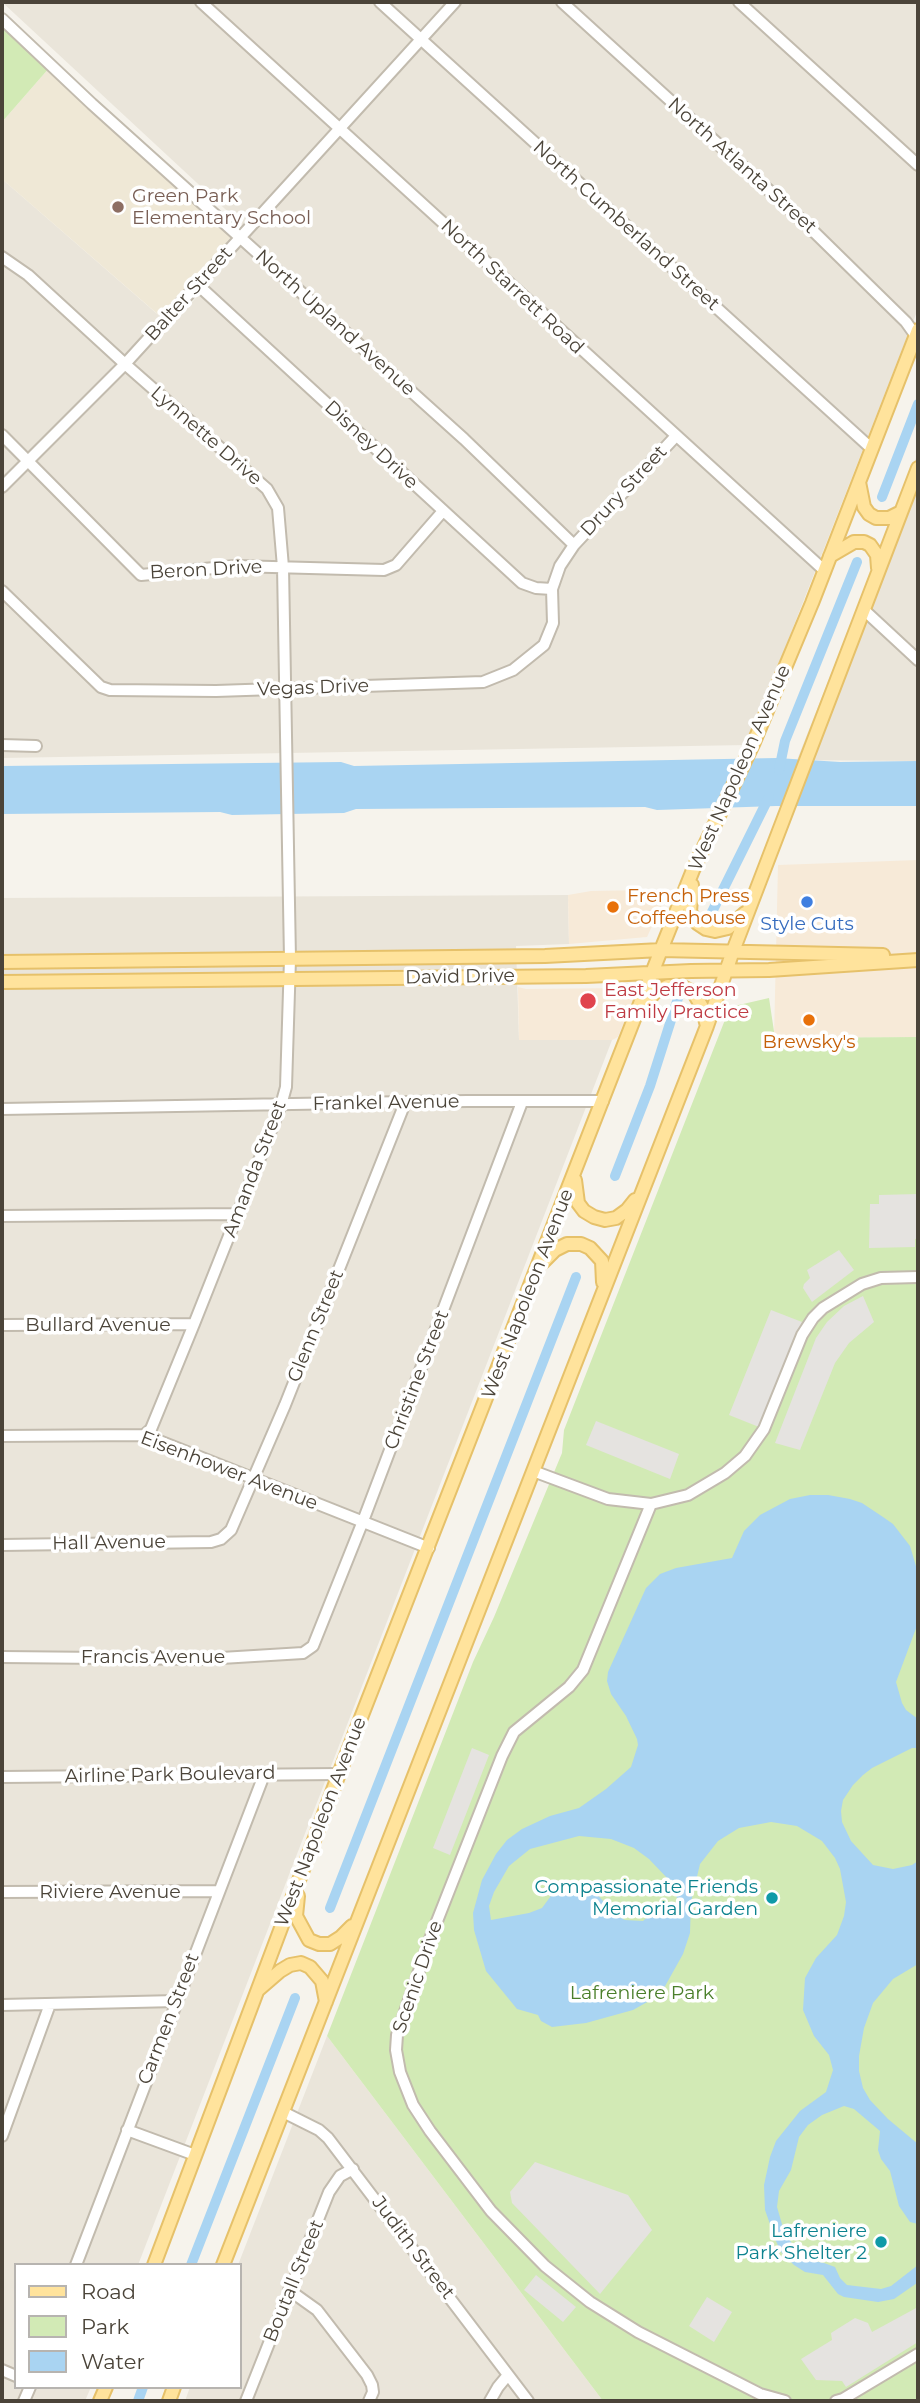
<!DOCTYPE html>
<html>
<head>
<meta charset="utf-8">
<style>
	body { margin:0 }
	#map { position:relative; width:920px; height:2403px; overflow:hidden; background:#f6f3ec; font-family:Montserrat,sans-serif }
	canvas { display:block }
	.frame { position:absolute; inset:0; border:4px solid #4b4439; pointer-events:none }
	.legend { position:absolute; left:14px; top:2263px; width:228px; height:126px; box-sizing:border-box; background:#fff; border:2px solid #b7b4b0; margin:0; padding:9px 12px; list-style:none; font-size:21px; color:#4b4439 }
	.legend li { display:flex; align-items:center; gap:14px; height:35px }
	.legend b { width:35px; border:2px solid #b7b4b0 }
</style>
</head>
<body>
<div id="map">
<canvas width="920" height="2403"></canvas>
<div class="frame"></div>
<ul class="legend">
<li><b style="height:9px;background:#ffe39c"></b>Road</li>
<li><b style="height:19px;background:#d2eab5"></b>Park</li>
<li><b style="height:19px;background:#a9d4f2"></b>Water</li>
</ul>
</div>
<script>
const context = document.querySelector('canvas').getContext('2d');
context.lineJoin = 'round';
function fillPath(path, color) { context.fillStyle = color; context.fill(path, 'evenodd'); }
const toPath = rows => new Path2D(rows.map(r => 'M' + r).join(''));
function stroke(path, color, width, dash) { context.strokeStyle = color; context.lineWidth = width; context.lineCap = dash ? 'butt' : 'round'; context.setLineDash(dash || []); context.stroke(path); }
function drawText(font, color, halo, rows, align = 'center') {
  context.font = font + ' Montserrat,sans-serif'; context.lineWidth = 7; context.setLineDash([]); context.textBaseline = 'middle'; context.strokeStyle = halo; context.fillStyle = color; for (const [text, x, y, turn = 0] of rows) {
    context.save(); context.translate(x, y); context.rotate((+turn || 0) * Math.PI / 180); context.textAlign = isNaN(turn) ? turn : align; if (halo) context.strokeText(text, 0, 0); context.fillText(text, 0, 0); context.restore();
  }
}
fillPath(toPath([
	[2,2,918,2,918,309,747,745,2,758,2,179,171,326,252,234],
	[918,453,918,761,797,760],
	[568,895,569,944,516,946,519,1039,612,1040,138,2265,16,2265,16,2387,91,2387,85,2401,2,2401,2,898],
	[327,2036,603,2401,185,2401,190,2387,240,2387,240,2265,238,2265]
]), '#eae5da');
fillPath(toPath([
	[918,860,918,1037,774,1038,778,865],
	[647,890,665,898,647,937,569,944,568,895,591,891],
	[518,987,526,989,623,988,633,1000,618,1037,612,1040,519,1040]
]), '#f7ead8');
fillPath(toPath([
	[50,67,233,235,161,317,2,179,2,122]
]), '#efe8d6');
fillPath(toPath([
	[2,23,50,67,2,122],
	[769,998,775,1038,918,1037,918,2401,603,2401,327,2036,473,1662,494,1617,562,1453,564,1430,730,1007]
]), '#d2eab5');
fillPath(toPath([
	[918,1194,918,1238,915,1239,915,1247,869,1248,870,1204,879,1204,879,1195],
	[839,1250,854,1270,812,1302,803,1288,804,1284,810,1278,807,1270],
	[863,1296,874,1322,849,1343,835,1363,800,1450,775,1443,816,1338,827,1322,844,1306],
	[771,1310,802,1322,759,1427,729,1415],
	[596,1421,679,1454,670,1479,586,1445],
	[472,1748,489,1755,450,1855,433,1848],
	[535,2162,628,2195,652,2230,600,2294,512,2203,510,2192],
	[536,2275,576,2307,563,2322,524,2290],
	[707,2297,732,2312,714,2342,689,2326],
	[918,2307,918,2342,846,2387,842,2381,816,2380,801,2359,832,2340,831,2333,855,2318,868,2323,872,2332]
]), '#e5e3e0');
fillPath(toPath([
	[777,758,840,762,918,761,918,806,776,806,657,810,645,807,356,809,344,813,232,815,220,812,2,814,2,766,341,762,354,766],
	[810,1495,828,1495,850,1499,862,1503,883,1517,893,1524,910,1546,918,1573,918,1623,896,1682,902,1703,906,1710,918,1719,918,1748,912,1748,872,1768,863,1775,853,1785,843,1800,841,1811,842,1822,851,1841,873,1865,893,1869,912,1865,918,1861,918,1964,893,1979,873,2003,864,2028,859,2056,859,2071,863,2088,870,2100,888,2119,918,2144,918,2224,910,2222,899,2206,890,2171,881,2159,878,2150,880,2131,854,2109,844,2106,822,2115,808,2125,799,2137,791,2170,779,2191,777,2207,784,2231,796,2250,810,2260,824,2263,835,2267,840,2278,847,2285,881,2289,891,2286,918,2265,917,2283,894,2299,878,2302,844,2297,838,2294,823,2275,805,2272,794,2265,781,2252,776,2241,765,2210,764,2185,770,2157,776,2141,800,2111,826,2092,833,2070,829,2055,814,2036,803,2010,805,1978,816,1958,837,1935,844,1916,846,1902,840,1869,835,1858,822,1841,797,1826,771,1822,739,1828,718,1841,700,1864,691,1902,690,1933,683,1954,664,1988,649,2001,633,2010,586,2023,552,2027,541,2021,538,2015,517,2009,486,1971,474,1930,473,1913,482,1880,496,1854,507,1840,522,1829,550,1816,579,1808,606,1789,631,1767,638,1745,637,1739,626,1716,611,1694,607,1681,608,1672,646,1588,660,1574,676,1568,732,1558,744,1531,760,1515,790,1499],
	[579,1836,611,1839,634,1848,649,1859,669,1880,674,1890,677,1898,675,1914,656,1909,643,1921,625,1920,616,1915,593,1890,579,1886,570,1888,559,1885,542,1908,529,1913,491,1920,489,1906,494,1892,509,1866,530,1849]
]), '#a9d4f2');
stroke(toPath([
	[882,497,918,404],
	[779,770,785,741,857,562],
	[707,922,769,797],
	[615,1176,650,1086,679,995],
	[330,1908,576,1277],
	[191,2265,295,1998],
	[138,2401,143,2387]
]), '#a9d4f2', 10);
const minor = toPath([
	[201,2,825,571],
	[380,2,872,449],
	[562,2,807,225,906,322,916,336],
	[739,2,918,165],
	[2,19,92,104,464,439,574,545],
	[2,257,28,275,125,364,267,489,278,508,283,567,290,959,286,1087,281,1105,194,1324,151,1429,144,1435],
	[198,285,522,583,536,588,552,589],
	[2,435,141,575,235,566,384,570,396,565,443,511],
	[2,487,125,364,455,2],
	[2,591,101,687,110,690,216,691,483,682,513,670,544,645,553,623,552,589,560,566,574,545,675,437],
	[864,610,918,660],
	[2,745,36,746],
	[2,1109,467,1101,603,1101],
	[2,1216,238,1214],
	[2,1325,194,1324],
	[2,1436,144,1435,429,1548],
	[533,1471,608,1499,651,1504,688,1495,725,1473,745,1456,764,1429,802,1335,813,1318,823,1308,862,1284,881,1278,918,1277],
	[651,1504,583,1670,569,1687,514,1732,502,1756,430,1939,397,2035,396,2050,400,2072,413,2105,430,2131,491,2211,545,2266,590,2302,638,2332,760,2394,785,2401],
	[2,1545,211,1542,221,1539,231,1530,285,1405,405,1103],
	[2,1657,205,1659,303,1653,313,1646,363,1521,522,1102],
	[2,1777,339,1774],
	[2,1892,218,1891],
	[2,2005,177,2001],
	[283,2112,319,2130,328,2138,528,2401],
	[127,2130,195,2155],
	[2,2136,50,2004],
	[76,2265,264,1775],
	[289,2290,317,2310,367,2375,372,2385,373,2392,369,2401],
	[2,2370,16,2376],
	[24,2401,30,2387],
	[246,2401,329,2192,340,2176,353,2169],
	[490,2401,498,2387,508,2375],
	[836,2401,843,2399,918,2354]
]);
const major = toPath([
	[859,482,864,507,869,514,876,518,889,518,901,512],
	[830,556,854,542,864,542,870,545,877,555,878,568],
	[692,885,690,912,697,923,706,929,715,931,728,928,745,913],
	[2,962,545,956,661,950,883,955],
	[2,982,586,976,691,971,769,970,918,960],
	[644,1005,655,992,668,986,685,988,694,993,702,1007,707,1026],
	[575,1180,578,1203,584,1211,594,1217,605,1220,616,1218,627,1210,635,1200],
	[543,1262,555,1250,567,1244,581,1244,590,1248,602,1261,603,1282],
	[298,1896,296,1916,309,1940,319,1944,330,1944,341,1937,352,1926],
	[258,1990,280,1971,290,1965,301,1963,310,1967,322,1981,326,2002],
	[154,2265,339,1774,661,950,693,870,754,742,812,603,918,330],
	[223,2265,707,1026,733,951,918,468],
	[100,2401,106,2387],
	[169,2401,174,2387]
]);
stroke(minor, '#c2bbae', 14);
stroke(major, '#e6c16a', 16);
stroke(minor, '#fff', 10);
stroke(major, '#ffe39c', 12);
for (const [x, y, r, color] of [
	[118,207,7,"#8d6e63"],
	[807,902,7,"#3f7fe0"],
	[613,907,7,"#e8710a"],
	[588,1001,9,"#e0444e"],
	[809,1020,7,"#e8710a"],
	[772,1898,7,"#0f9aa8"],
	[881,2242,7,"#0f9aa8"]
]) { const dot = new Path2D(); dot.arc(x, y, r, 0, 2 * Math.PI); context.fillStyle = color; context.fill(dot); stroke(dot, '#fff', 2.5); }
drawText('19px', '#4b4439', '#fff', [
	["North Atlanta Street",742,166,42],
	["North Cumberland Street",626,226,42],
	["North Starrett Road",512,287,43],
	["Balter Street",189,294,-48],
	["North Upland Avenue",335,323,42],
	["Lynnette Drive",206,436,41],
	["Disney Drive",371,445,43],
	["Drury Street",624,491,-47],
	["Beron Drive",206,570,-3],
	["Vegas Drive",313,688,-2],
	["West Napoleon Avenue",740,768,-66],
	["David Drive",460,977,-1],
	["Frankel Avenue",386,1103,-1],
	["Amanda Street",255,1169,-69],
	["West Napoleon Avenue",528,1294,-69],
	["Bullard Avenue",98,1325],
	["Glenn Street",316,1326,-68],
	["Christine Street",417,1380,-69],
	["Eisenhower Avenue",229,1471,21],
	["Hall Avenue",109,1543,-1],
	["Francis Avenue",153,1657],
	["Airline Park Boulevard",170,1775,-1],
	["West Napoleon Avenue",321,1822,-69],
	["Riviere Avenue",110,1892],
	["Scenic Drive",418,1977,-71],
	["Carmen Street",169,2019,-69],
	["Judith Street",413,2248,53],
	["Boutall Street",294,2281,-68]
]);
drawText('19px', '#785e54', '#fff', [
	["Green Park",132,196],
	["Elementary School",132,218]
], 'left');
drawText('19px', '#c56008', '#fff', [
	["French Press",627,896],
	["Coffeehouse",627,918],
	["Brewsky's",809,1042,"center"]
], 'left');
drawText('19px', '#366cbe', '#fff', [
	["Style Cuts",807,924]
]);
drawText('19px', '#be3a42', '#fff', [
	["East Jefferson",604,990],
	["Family Practice",604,1012]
], 'left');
drawText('19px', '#0d838f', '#fff', [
	["Compassionate Friends",758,1887],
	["Memorial Garden",758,1909],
	["Lafreniere",867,2231],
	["Park Shelter 2",867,2253]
], 'right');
drawText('19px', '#4a7f2a', '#fff', [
	["Lafreniere Park",642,1993]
]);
</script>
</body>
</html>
